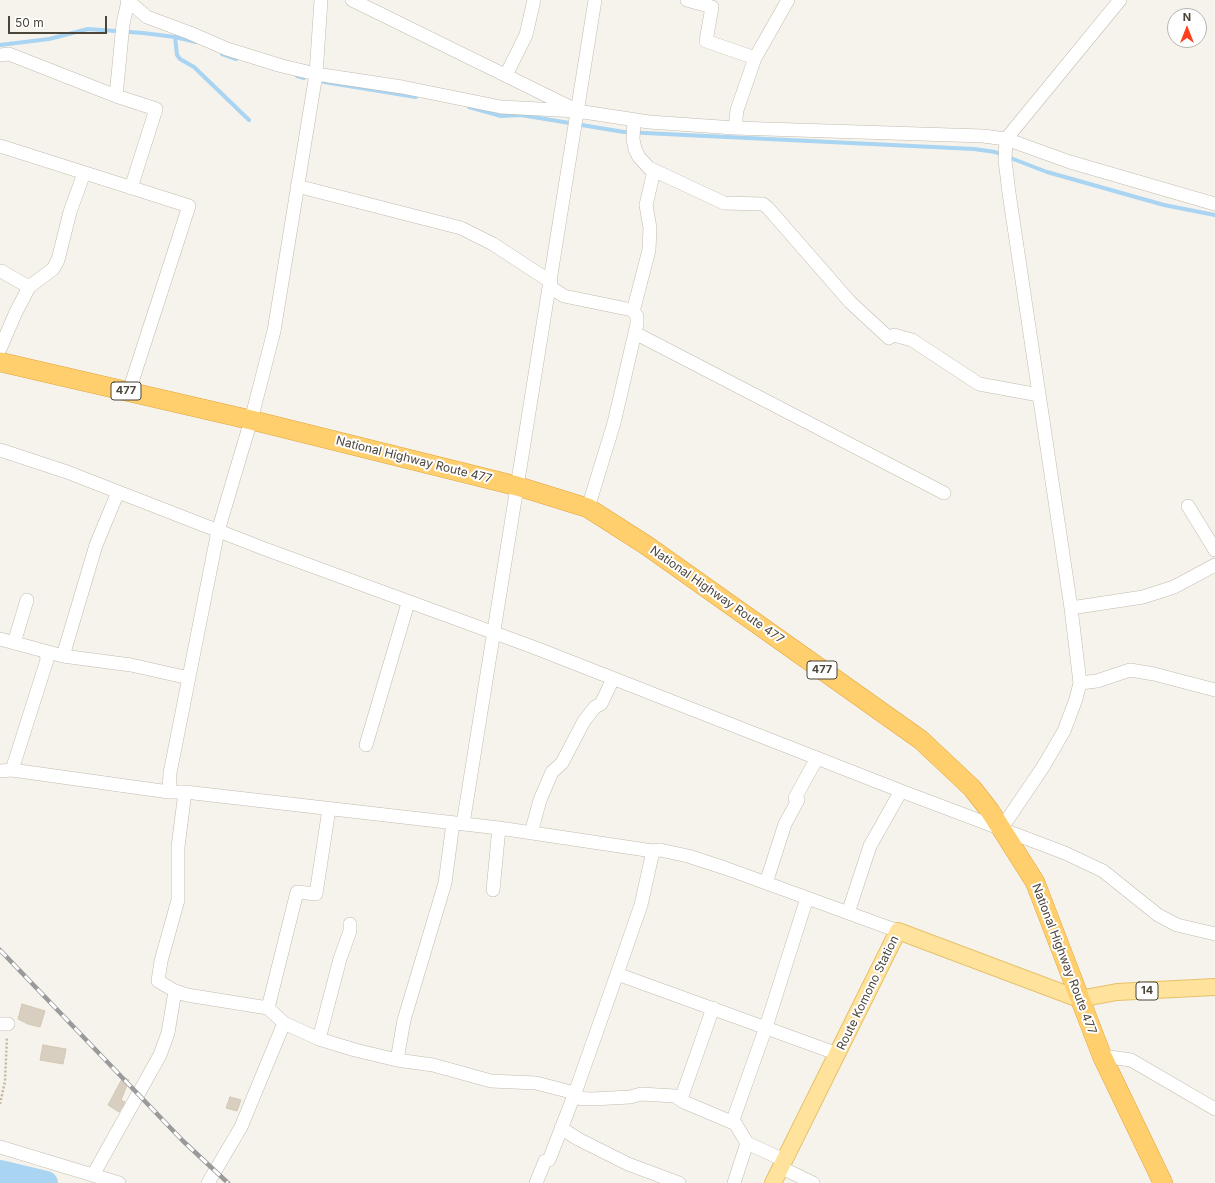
<!DOCTYPE html>
<html>
<head>
<meta charset="utf-8">
<style>
	body { margin:0 }
	#map { position:relative; width:1215px; height:1183px; overflow:hidden; background:#f6f3ec; font-family:Inter,sans-serif }
	canvas { display:block }
	.north { position:absolute; left:1167px; top:8px; width:40px; height:40px; box-sizing:border-box; background:#fff; border:1px solid #b7b4b0; border-radius:50%; rotate:0deg; font-size:11px; font-weight:700; line-height:16px; text-align:center; color:#4b4439 }
	.north::after { content:''; display:block; margin:auto; width:14px; height:18px; background:#fc3f1d; clip-path:polygon(50% 0,100% 100%,50% 72%,0 100%) }
	.scale { position:absolute; left:8px; top:16px; width:99px; height:18px; box-sizing:border-box; border:2px solid #4b4439; border-top:0; padding-left:5px; font-size:12px; line-height:14px; white-space:nowrap; color:#4b4439; -webkit-text-stroke:3px #fff; paint-order:stroke }
</style>
</head>
<body>
<div id="map">
<canvas width="1215" height="1183"></canvas>
<div class="north">N</div>
<div class="scale">50 m</div>
</div>
<script>
const context = document.querySelector('canvas').getContext('2d');
context.lineJoin = 'round';
const toPath = rows => new Path2D(rows.map(r => 'M' + r).join(''));
function stroke(path, color, width, dash) { context.strokeStyle = color; context.lineWidth = width; context.lineCap = dash ? 'butt' : 'round'; context.setLineDash(dash || []); context.stroke(path); }
function fillPath(path, color) { context.fillStyle = color; context.fill(path, 'evenodd'); }
function drawText(font, color, halo, rows, align = 'center') {
  context.font = font + ' Inter,sans-serif'; context.lineWidth = 4; context.setLineDash([]); context.textBaseline = 'middle'; context.strokeStyle = halo; context.fillStyle = color; for (const [text, x, y, turn = 0] of rows) {
    context.save(); context.translate(x, y); context.rotate((+turn || 0) * Math.PI / 180); context.textAlign = isNaN(turn) ? turn : align; if (halo) context.strokeText(text, 0, 0); context.fillText(text, 0, 0); context.restore();
  }
}
stroke(toPath([
	[175,37,196,42],
	[0,45,49,39,88,29,143,33,175,37,177,55,180,59,194,67,249,120],
	[222,54,236,59],
	[297,76,304,78],
	[324,82,416,97],
	[469,107,501,116,521,115,624,132,974,149,995,152,1047,172,1164,205,1215,215]
]), '#a9d4f2', 4);
stroke(toPath([
	[0,1172,46,1183]
]), '#a9d4f2', 24);
const building = toPath([
	[22,1004,45,1011,40,1027,28,1024,18,1019,22,1004],
	[43,1045,66,1049,63,1064,40,1060,43,1045],
	[123,1077,129,1080,121,1100,125,1102,119,1112,108,1105,123,1077],
	[230,1097,241,1100,237,1111,226,1108,230,1097]
]);
fillPath(building, '#d8cfc1');
stroke(building, '#d3c7b4', 1);
const minor = toPath([
	[127,0,147,17,190,33,227,49,282,66,316,74,402,87,501,107,577,111,649,122,735,128,983,136,1006,139,1070,162,1215,204],
	[352,0,572,108],
	[687,0,712,7,706,41,755,58],
	[0,55,9,54,116,96,156,109,131,188],
	[506,75,526,35,534,0],
	[116,96,123,24,128,1],
	[634,120,633,139,635,149,639,157,649,168,724,203,763,204,768,208,850,302,889,338,894,335,912,340,979,384,1039,395],
	[735,128,737,110,755,58,788,0],
	[0,146,189,206,129,391],
	[297,186,461,228,493,244,551,282],
	[1,271,29,287],
	[550,287,564,296,632,310,637,316,637,324,614,423,588,508],
	[632,310,634,308,649,250,650,228,646,205,654,171],
	[635,333,944,493],
	[0,349,16,312,29,287,53,269,58,260,70,212,84,173],
	[0,450,67,472,265,549,533,647,901,791,1065,853,1103,871,1158,915,1177,925,1215,934],
	[1188,506,1215,550],
	[1071,608,1143,597,1174,587,1215,565],
	[0,639,63,656,131,665,189,678],
	[14,643,27,600],
	[63,656,96,545,118,492],
	[1080,683,1097,681,1130,670,1154,674,1215,690],
	[366,745,408,603],
	[12,770,47,660,46,652],
	[0,771,12,770,169,792,185,792,499,828,653,851,660,850,688,856,725,868,898,931],
	[169,792,170,773,218,531,251,420,274,331,316,74,321,0],
	[185,792,178,847,178,900,161,961,158,981,175,991,187,995,268,1008,284,1023,319,1039,355,1050,397,1060,433,1065,491,1081,536,1083,575,1093],
	[463,824,595,0],
	[1001,829,1043,767,1064,731,1076,699,1080,683,1071,608,1009,193,1005,160,1006,139,1120,0],
	[531,833,540,800,552,772,562,763,584,721,595,707,601,704,613,679],
	[766,883,785,824,798,800,795,798,817,758],
	[493,890,499,828],
	[848,913,870,846,901,791],
	[617,974,838,1054],
	[268,1008,297,892,316,894,329,809],
	[0,1024,8,1024],
	[319,1039,340,959,350,931,350,924],
	[1102,1056,1131,1060,1215,1109],
	[397,1060,404,1020,445,883,453,823],
	[573,1098,592,1099,630,1097,641,1094,675,1096,684,1102,736,1124],
	[681,1099,713,1008],
	[561,1128,578,1139,628,1164,679,1183],
	[0,1147,119,1183],
	[784,1160,747,1143,733,1120,766,1027,807,898],
	[780,1167,813,1183],
	[93,1175,160,1055,168,1033,175,991],
	[208,1183,241,1127,284,1023],
	[536,1183,545,1161,549,1160,575,1093,617,974,641,905,653,851],
	[734,1183,747,1143]
]);
const major = toPath([
	[773,1183,898,931,1079,999,1117,992,1215,987]
]);
const highway = toPath([
	[0,362,251,420,517,486,588,508,646,545,921,740,972,788,990,811,1035,882,1102,1056,1163,1183]
]);
stroke(minor, '#c2bbae', 14);
stroke(major, '#e6c16a', 18);
stroke(highway, '#e0a43c', 20);
stroke(toPath([
	[0,1104,5,1081,7,1037]
]), '#c4b79f', 2.5, [2, 2]);
stroke(minor, '#fff', 13);
stroke(major, '#ffe39c', 16);
stroke(highway, '#ffcf6e', 19);
const rail = toPath([
	[0,950,183,1141,228,1183]
]);
stroke(rail, '#9a9a9a', 4.5);
stroke(rail, '#fff', 3, [9]);
for (const [x, y, w] of [
	[126,391,30],
	[822,670,30],
	[1147,991,22]
]) { const box = new Path2D(); box.roundRect(x - w / 2, y - 9, w, 18, 3); context.fillStyle = '#fff'; context.fill(box); stroke(box, '#4b4439', 1); }
drawText('bold 11px', '#4b4439', null, [
	["477",126,391],
	["477",822,670],
	["14",1147,991]
]);
drawText('12px', '#4b4439', '#fff', [
	["National Highway Route 477",414,460,14],
	["National Highway Route 477",717,595,35],
	["National Highway Route 477",1064,959,69],
	["Route Komono Station",868,993,-64]
]);
</script>
</body>
</html>
